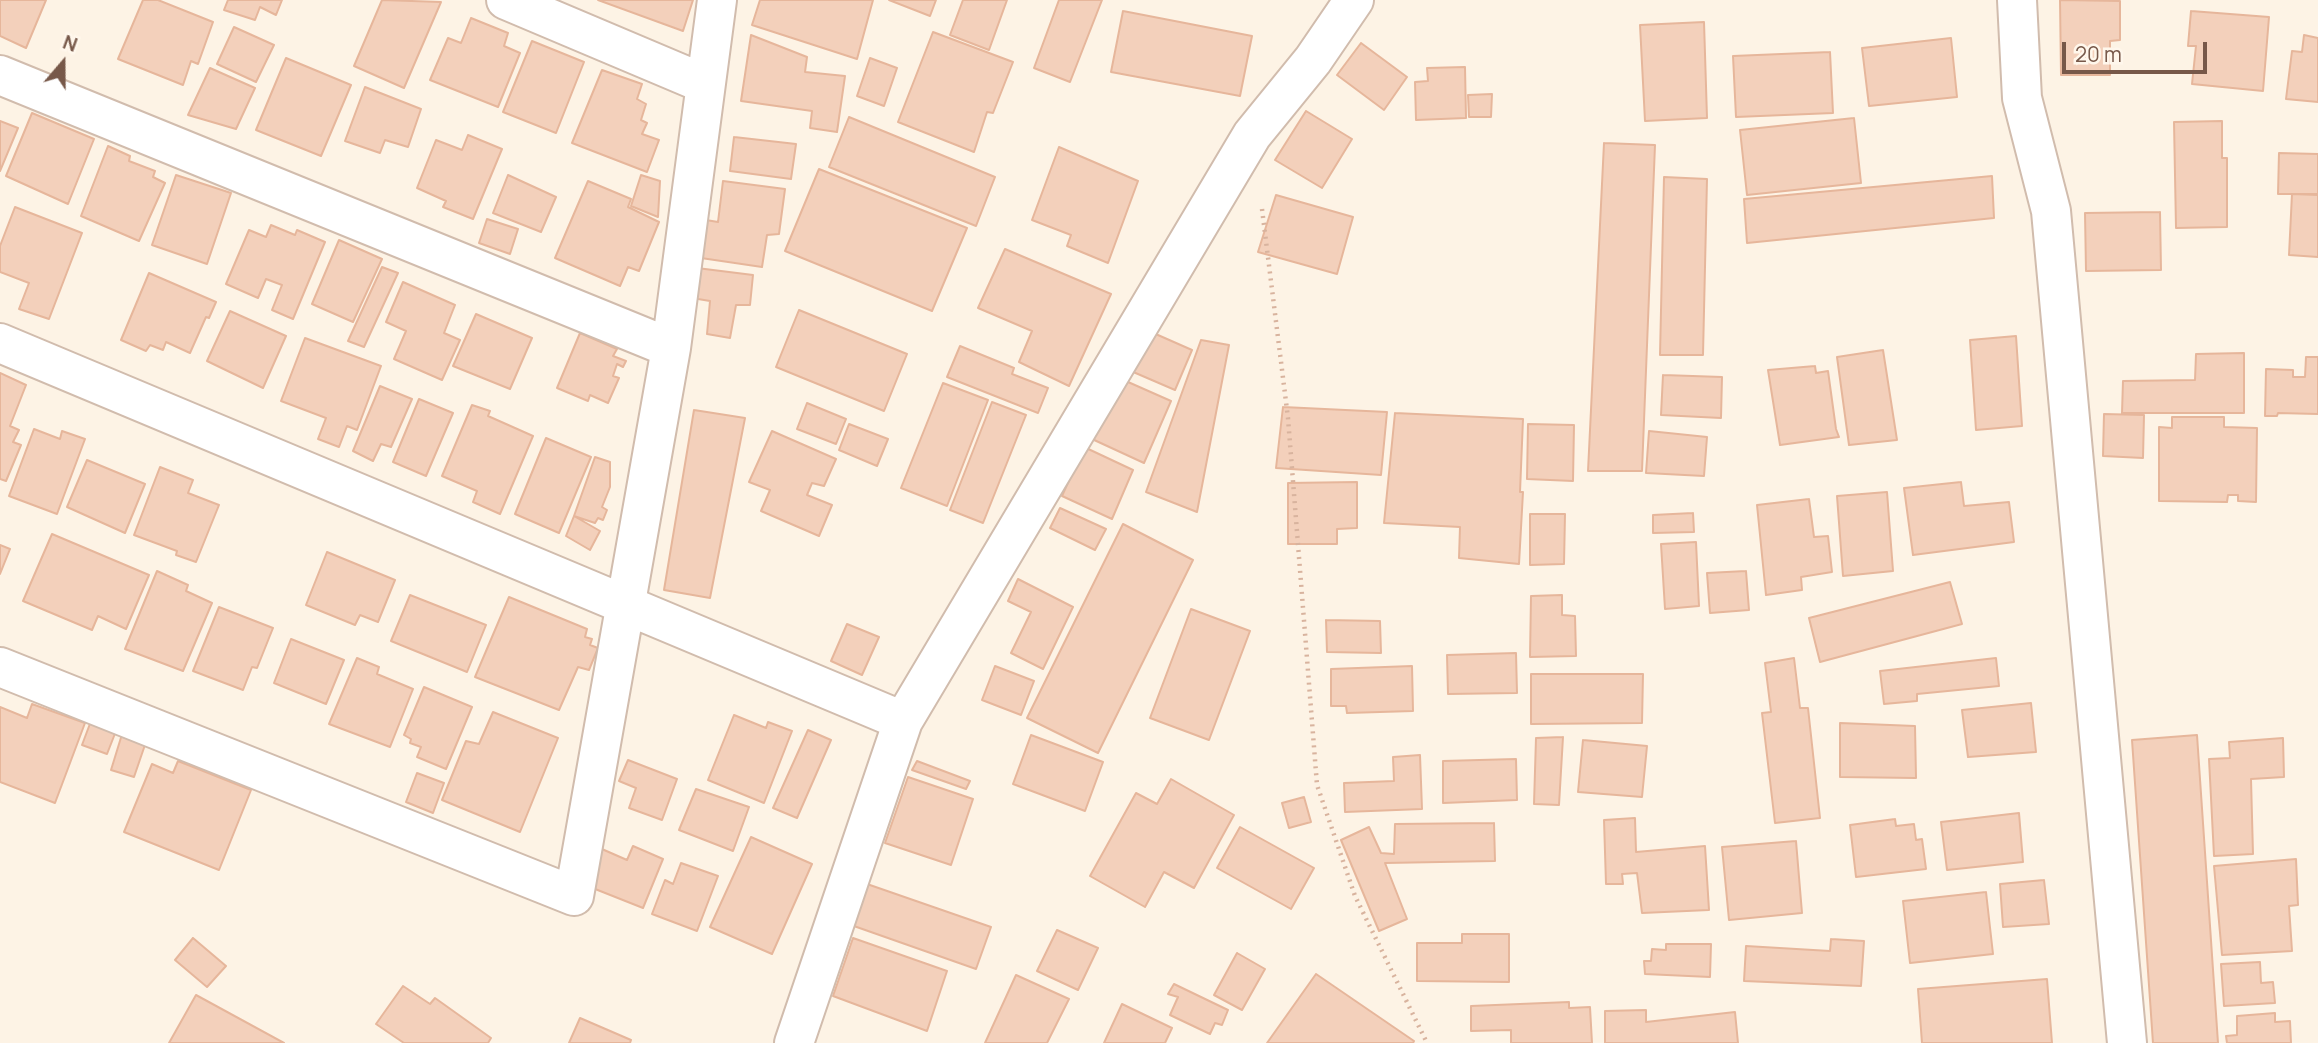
<!DOCTYPE html>
<html>
<head>
<meta charset="utf-8">
<style>
	body { margin:0 }
	#map { position:relative; width:2318px; height:1043px; overflow:hidden; background:#fdf3e5; font-family:Manrope,sans-serif }
	canvas { display:block }
	.north { position:absolute; left:28px; top:28px; width:70px; height:70px; -webkit-text-stroke:5px #fff7ec; paint-order:stroke; rotate:20deg; font-size:19px; font-weight:700; line-height:28px; text-align:center; color:#775849 }
	.north::after { content:''; display:block; margin:auto; width:24px; height:32px; background:#775849; clip-path:polygon(50% 0,100% 100%,50% 72%,0 100%) }
	.scale { position:absolute; left:2062px; top:42px; width:145px; height:32px; box-sizing:border-box; border:4px solid #775849; border-top:0; padding-left:9px; font-size:21px; line-height:24px; white-space:nowrap; color:#775849; -webkit-text-stroke:5px #fff7ec; paint-order:stroke }
</style>
</head>
<body>
<div id="map">
<canvas width="2318" height="1043"></canvas>
<div class="north">N</div>
<div class="scale">20 m</div>
</div>
<script>
const context = document.querySelector('canvas').getContext('2d');
context.lineJoin = 'round';
function fillPath(path, color) { context.fillStyle = color; context.fill(path, 'evenodd'); }
const toPath = rows => new Path2D(rows.map(r => 'M' + r).join(''));
function stroke(path, color, width, dash) { context.strokeStyle = color; context.lineWidth = width; context.lineCap = dash ? 'butt' : 'round'; context.setLineDash(dash || []); context.stroke(path); }
const building = toPath([
	[0,0,46,0,26,48,0,36,0,0],
	[143,0,158,0,213,22,198,64,191,61,183,85,118,59,143,0],
	[228,0,282,0,276,15,260,7,255,20,224,10,228,0],
	[382,0,441,2,404,88,354,66,382,0],
	[598,0,693,0,683,31,598,0],
	[760,0,873,0,857,59,752,25,760,0],
	[889,0,936,0,930,16,889,0],
	[963,0,1007,0,989,50,950,35,963,0],
	[1059,0,1102,0,1070,82,1034,68,1059,0],
	[2060,0,2120,1,2120,40,2110,41,2110,75,2061,75,2060,0],
	[1123,11,1252,36,1240,96,1111,72,1123,11],
	[2191,11,2269,17,2263,91,2192,84,2196,46,2188,46,2191,11],
	[471,18,508,33,504,46,520,53,498,107,430,80,448,38,461,43,471,18],
	[1704,22,1707,118,1645,121,1640,25,1704,22],
	[234,27,274,45,256,82,217,64,234,27],
	[933,32,1013,62,993,113,987,112,974,152,898,122,933,32],
	[751,35,807,57,805,72,845,76,837,132,810,128,812,111,741,101,751,35],
	[2304,35,2318,38,2318,102,2286,99,2292,51,2302,52,2304,35],
	[1951,38,1957,97,1869,106,1862,48,1951,38],
	[532,41,584,62,556,133,503,112,532,41],
	[1361,43,1407,77,1384,110,1337,75,1361,43],
	[1830,52,1833,113,1736,117,1733,56,1830,52],
	[286,58,351,85,321,156,256,130,286,58],
	[870,58,897,68,884,106,857,96,870,58],
	[1465,67,1466,118,1416,120,1415,82,1428,81,1427,68,1465,67],
	[210,68,255,88,236,129,188,115,210,68],
	[602,70,642,84,637,99,646,104,641,120,647,123,642,134,659,140,647,172,572,143,602,70],
	[365,87,421,109,408,147,385,140,380,153,345,141,365,87],
	[1492,94,1491,117,1469,117,1468,95,1492,94],
	[1306,111,1352,139,1322,188,1275,160,1306,111],
	[32,113,94,139,68,204,6,176,32,113],
	[849,117,995,177,976,226,829,167,849,117],
	[1854,118,1861,183,1747,195,1740,130,1854,118],
	[0,121,18,128,0,171,0,121],
	[2222,121,2222,158,2227,158,2227,227,2176,228,2174,122,2222,121],
	[468,135,502,149,473,219,443,207,446,201,417,188,436,140,462,150,468,135],
	[734,137,796,144,791,179,730,171,734,137],
	[1604,143,1655,145,1642,471,1588,471,1604,143],
	[108,146,130,156,129,161,155,171,153,177,165,183,139,241,81,216,108,146],
	[1059,147,1138,181,1108,263,1067,246,1071,235,1032,220,1059,147],
	[2279,153,2318,154,2318,194,2278,194,2279,153],
	[819,169,967,228,932,311,785,251,819,169],
	[176,175,231,193,207,264,152,245,176,175],
	[508,175,556,197,541,232,493,213,508,175],
	[641,175,660,181,658,217,631,206,641,175],
	[1992,176,1994,218,1747,243,1744,199,1992,176],
	[1664,177,1707,179,1703,355,1660,355,1664,177],
	[588,181,631,199,628,207,659,222,639,271,628,267,620,286,555,258,588,181],
	[723,181,785,189,779,234,767,235,762,267,701,258,706,220,718,222,723,181],
	[2292,194,2318,195,2318,257,2289,255,2292,194],
	[1276,195,1353,217,1337,274,1258,252,1276,195],
	[15,207,82,233,49,319,19,309,29,283,0,272,0,246,15,207],
	[2160,212,2161,270,2086,271,2085,213,2160,212],
	[487,219,518,229,510,254,479,243,487,219],
	[271,225,295,235,297,230,325,242,293,319,272,310,282,285,266,279,258,298,226,284,249,230,266,237,271,225],
	[339,240,382,259,353,322,312,304,339,240],
	[1005,249,1111,294,1069,386,1019,362,1032,331,978,308,1005,249],
	[382,267,398,273,364,347,348,341,382,267],
	[697,268,753,275,750,305,736,305,730,338,707,334,710,301,692,298,697,268],
	[149,273,216,302,209,318,206,317,190,353,166,342,163,350,150,345,146,351,121,340,149,273],
	[403,282,455,305,444,333,460,340,442,380,394,359,406,331,386,322,403,282],
	[799,310,907,354,884,411,776,367,799,310],
	[230,311,286,336,263,388,207,361,230,311],
	[476,314,532,338,510,389,453,366,476,314],
	[1142,328,1192,350,1175,390,1124,368,1142,328],
	[580,333,617,349,613,356,626,361,623,367,617,364,613,376,619,378,608,403,590,395,588,401,557,388,580,333],
	[2016,336,2022,426,1976,430,1970,340,2016,336],
	[305,338,381,366,357,430,347,426,339,447,318,439,326,418,281,401,305,338],
	[1201,340,1229,345,1197,512,1146,492,1201,340],
	[960,346,1014,368,1012,374,1048,388,1038,413,947,377,960,346],
	[1883,350,1897,440,1849,445,1837,357,1883,350],
	[2244,353,2244,413,2122,413,2123,381,2195,380,2196,354,2244,353],
	[2306,357,2318,357,2318,414,2278,413,2277,416,2265,416,2266,369,2293,370,2293,377,2305,377,2306,357],
	[1815,366,1816,373,1828,371,1836,429,1839,437,1780,445,1768,370,1815,366],
	[0,373,26,385,10,426,19,430,13,442,21,445,6,481,0,479,0,373],
	[1663,375,1722,377,1721,418,1661,415,1663,375],
	[1119,378,1171,401,1144,463,1092,439,1119,378],
	[943,383,988,400,947,506,901,488,943,383],
	[380,386,412,399,391,447,381,444,373,461,353,451,380,386],
	[419,399,453,413,426,476,393,462,419,399],
	[992,402,1026,415,983,523,950,510,992,402],
	[807,403,846,419,836,444,797,429,807,403],
	[472,405,490,411,488,416,533,436,500,514,473,502,477,491,442,476,472,405],
	[1283,407,1387,412,1381,475,1276,468,1283,407],
	[694,410,745,418,710,598,664,590,694,410],
	[1395,413,1523,419,1520,492,1523,492,1519,564,1459,558,1460,527,1384,523,1395,413],
	[2104,414,2144,415,2143,458,2103,456,2104,414],
	[2172,417,2224,417,2224,427,2257,428,2256,502,2238,501,2238,495,2228,495,2227,502,2159,501,2159,427,2172,428,2172,417],
	[849,424,888,439,877,466,839,450,849,424],
	[1528,424,1574,425,1573,481,1527,479,1528,424],
	[34,429,60,439,62,431,85,439,57,514,9,496,34,429],
	[772,431,836,459,824,486,812,483,807,495,832,505,819,536,761,511,770,490,749,482,772,431],
	[1649,431,1707,437,1704,476,1646,473,1649,431],
	[546,438,591,457,559,533,515,514,546,438],
	[1084,447,1133,470,1112,519,1062,496,1084,447],
	[595,457,610,462,610,487,602,507,607,510,603,520,598,518,595,523,574,516,595,457],
	[87,460,145,484,125,533,67,507,87,460],
	[160,467,193,480,188,493,219,505,196,562,176,555,177,551,134,535,160,467],
	[1357,482,1357,528,1337,529,1337,544,1288,544,1288,483,1357,482],
	[1961,482,1964,506,2009,502,2014,542,1913,555,1904,488,1961,482],
	[1887,492,1893,571,1843,576,1837,496,1887,492],
	[1809,499,1814,537,1828,536,1832,572,1801,577,1802,590,1766,595,1757,505,1809,499],
	[1060,508,1106,529,1095,550,1050,528,1060,508],
	[1693,513,1694,532,1653,533,1653,515,1693,513],
	[1530,514,1565,514,1564,564,1530,565,1530,514],
	[574,516,600,531,590,550,566,536,574,516],
	[1123,524,1193,560,1098,753,1027,718,1123,524],
	[52,534,149,575,126,629,98,616,92,630,23,601,52,534],
	[1696,542,1699,606,1665,609,1661,544,1696,542],
	[0,545,10,549,0,574,0,545],
	[327,552,395,580,378,622,360,615,355,625,306,605,327,552],
	[157,571,188,585,186,591,212,603,183,671,125,649,157,571],
	[1746,571,1749,610,1710,613,1707,573,1746,571],
	[1018,579,1073,607,1043,669,1011,653,1031,612,1008,601,1018,579],
	[1950,582,1962,624,1820,662,1809,618,1950,582],
	[410,595,486,625,467,672,391,641,410,595],
	[1562,595,1562,615,1575,616,1576,656,1530,657,1531,596,1562,595],
	[509,597,587,629,585,637,592,639,590,645,598,648,589,670,578,667,559,710,475,677,509,597],
	[219,607,273,628,257,668,252,667,243,690,193,671,219,607],
	[1191,609,1250,631,1209,740,1150,718,1191,609],
	[1326,620,1380,621,1381,653,1327,652,1326,620],
	[847,624,879,637,862,675,831,661,847,624],
	[291,639,344,660,326,704,274,683,291,639],
	[1516,653,1517,693,1448,694,1447,655,1516,653],
	[357,658,379,667,377,674,413,689,390,747,329,724,357,658],
	[1794,658,1800,708,1808,708,1820,818,1775,823,1762,713,1771,712,1765,663,1794,658],
	[1996,658,1999,686,1917,694,1917,701,1884,704,1880,671,1996,658],
	[995,666,1034,681,1021,715,982,700,995,666],
	[1412,666,1413,711,1347,713,1346,706,1331,706,1331,669,1412,666],
	[1531,674,1643,674,1642,723,1531,724,1531,674],
	[424,687,472,707,446,769,417,757,421,747,410,743,411,739,404,735,424,687],
	[2031,703,2036,752,1968,757,1962,710,2031,703],
	[32,704,85,723,55,803,0,782,0,707,27,718,32,704],
	[493,712,558,738,520,832,442,800,466,741,479,744,493,712],
	[734,715,766,728,768,722,792,731,764,803,708,780,734,715],
	[91,721,116,731,107,754,82,745,91,721],
	[1840,723,1915,726,1916,778,1840,777,1840,723],
	[808,730,831,740,797,818,773,808,808,730],
	[123,731,147,739,134,777,111,770,123,731],
	[1031,735,1103,762,1085,811,1013,784,1031,735],
	[2197,735,2218,1043,2153,1043,2132,740,2197,735],
	[1563,737,1559,805,1534,804,1536,738,1563,737],
	[2283,738,2284,777,2251,779,2253,854,2214,856,2209,759,2230,758,2229,742,2283,738],
	[1583,740,1647,746,1642,797,1578,792,1583,740],
	[1420,755,1422,809,1345,812,1344,783,1394,781,1393,757,1420,755],
	[1516,759,1517,800,1443,803,1443,761,1516,759],
	[628,760,677,779,662,820,629,808,636,788,619,781,628,760],
	[178,761,251,790,219,870,124,832,152,764,173,773,178,761],
	[917,761,970,781,966,789,912,770,917,761],
	[417,773,444,783,433,813,406,802,417,773],
	[908,777,973,799,951,865,885,843,908,777],
	[1171,779,1234,815,1194,888,1164,872,1145,907,1090,876,1136,793,1157,804,1171,779],
	[696,789,749,807,733,851,679,830,696,789],
	[1304,797,1311,822,1289,828,1282,803,1304,797],
	[2019,813,2023,862,1947,870,1941,822,2019,813],
	[1635,818,1636,852,1705,846,1709,910,1642,913,1637,873,1622,874,1623,884,1606,884,1604,820,1635,818],
	[1895,819,1896,826,1914,824,1916,840,1922,839,1926,869,1856,877,1850,825,1895,819],
	[1494,823,1495,861,1385,863,1407,919,1379,931,1341,840,1369,827,1381,853,1394,854,1395,824,1494,823],
	[1240,827,1314,868,1291,909,1217,868,1240,827],
	[751,837,812,864,772,954,710,927,751,837],
	[1796,841,1802,913,1729,920,1722,847,1796,841],
	[595,846,627,860,633,846,663,859,643,908,580,883,595,846],
	[2296,859,2298,905,2289,906,2292,951,2222,955,2214,866,2296,859],
	[681,863,718,876,697,931,652,914,665,880,673,884,681,863],
	[2044,880,2049,924,2003,927,2000,884,2044,880],
	[867,884,991,927,976,969,851,925,867,884],
	[1986,892,1993,954,1910,963,1903,901,1986,892],
	[1057,930,1098,948,1078,990,1037,971,1057,930],
	[1462,934,1509,934,1509,982,1417,981,1417,943,1462,943,1462,934],
	[193,938,226,966,207,987,175,960,193,938],
	[853,938,947,971,927,1031,833,996,853,938],
	[1831,939,1864,941,1861,986,1744,981,1746,946,1830,951,1831,939],
	[1666,944,1711,944,1710,977,1645,974,1644,961,1651,961,1652,949,1666,950,1666,944],
	[1237,953,1265,969,1242,1010,1214,995,1237,953],
	[2260,962,2261,983,2273,982,2275,1003,2224,1006,2221,964,2260,962],
	[1316,974,1414,1041,1413,1043,1267,1043,1316,974],
	[1016,975,1069,999,1047,1043,985,1043,1016,975],
	[2047,979,2052,1043,1922,1043,1918,989,2047,979],
	[1174,984,1228,1010,1222,1025,1215,1023,1210,1034,1170,1015,1178,997,1168,994,1174,984],
	[403,986,430,1004,435,998,491,1038,488,1043,404,1043,376,1024,403,986],
	[196,995,284,1043,169,1043,196,995],
	[1569,1002,1569,1008,1590,1007,1592,1043,1511,1043,1511,1030,1471,1031,1471,1006,1569,1002],
	[1122,1004,1172,1028,1165,1043,1104,1043,1122,1004],
	[1646,1010,1646,1022,1735,1012,1738,1043,1605,1043,1605,1011,1646,1010],
	[2275,1013,2275,1022,2290,1021,2291,1043,2227,1043,2226,1036,2237,1035,2237,1016,2275,1013],
	[580,1018,631,1040,630,1043,569,1043,580,1018]
]);
fillPath(building, '#f3d0bb');
stroke(building, '#e6b69b', 2);
const street = toPath([
	[506,0,705,84],
	[2017,0,2022,98,2051,211,2127,1043],
	[0,75,671,348],
	[0,343,903,721],
	[0,667,574,896,671,348,717,0],
	[794,1043,903,721,1252,135,1313,60,1354,0]
]);
stroke(street, '#d1bcad', 42);
stroke(toPath([
	[1262,209,1288,418,1317,785,1355,896,1427,1043]
]), '#d8b39e', 4.5, [2, 5]);
stroke(street, '#fff', 38);
</script>
</body>
</html>
